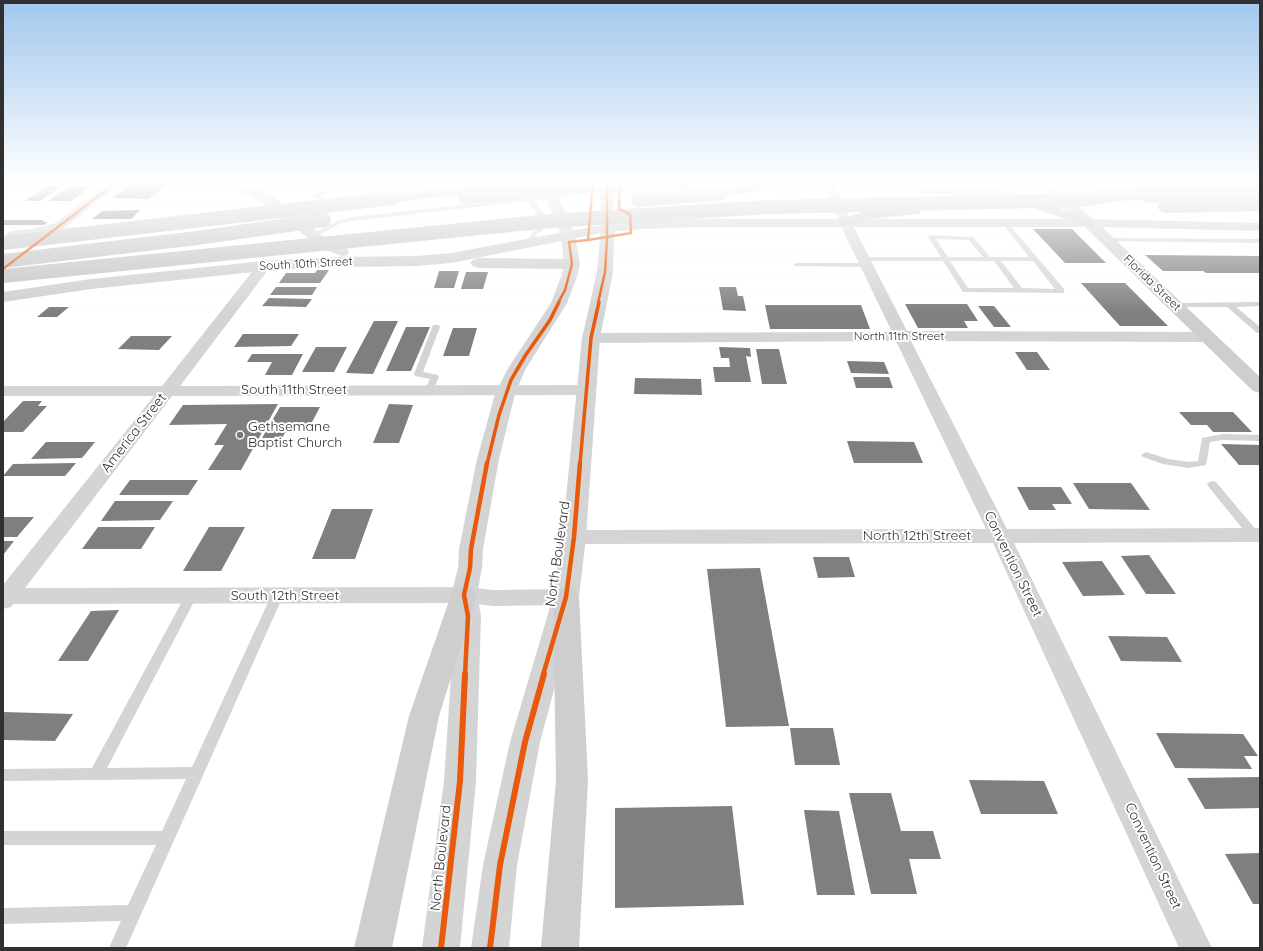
<!DOCTYPE html>
<html>
<head>
<meta charset="utf-8">
<style>
	body { margin:0 }
	#map { position:relative; width:1263px; height:951px; overflow:hidden; background:#fff; font-family:Quicksand,sans-serif }
	canvas { display:block }
	.frame { position:absolute; inset:0; border:4px solid #303030; pointer-events:none }
</style>
</head>
<body>
<div id="map">
<canvas width="1263" height="951"></canvas>
<div class="frame"></div>
</div>
<script>
const context = document.querySelector('canvas').getContext('2d');
context.lineJoin = 'round';
function fillPath(path, color) { context.fillStyle = color; context.fill(path, 'evenodd'); }
const toPath = rows => new Path2D(rows.map(r => 'M' + r).join(''));
function stroke(path, color, width, dash) { context.strokeStyle = color; context.lineWidth = width; context.lineCap = dash ? 'butt' : 'round'; context.setLineDash(dash || []); context.stroke(path); }
function drawText(font, color, halo, rows, align = 'center') {
  context.font = font + ' Quicksand,sans-serif'; context.lineWidth = 4; context.setLineDash([]); context.textBaseline = 'middle'; context.strokeStyle = halo; context.fillStyle = color; for (const [text, x, y, turn = 0] of rows) {
    context.save(); context.translate(x, y); context.rotate((+turn || 0) * Math.PI / 180); context.textAlign = isNaN(turn) ? turn : align; if (halo) context.strokeText(text, 0, 0); context.fillText(text, 0, 0); context.restore();
  }
}
fillPath(toPath([
	[133,183,168,184,149,199,112,198],
	[48,186,62,186,40,201,25,201],
	[70,186,92,186,71,201,48,201],
	[140,210,131,219,92,219,102,211],
	[3,220,45,220,42,222,48,222,44,225,3,225],
	[1033,229,1072,229,1106,263,1065,263],
	[1145,255,1260,256,1260,273,1206,273,1203,271,1163,271],
	[317,270,329,270,320,283,279,283,286,273,315,273],
	[439,271,459,271,454,288,434,288],
	[466,272,488,272,483,289,461,289],
	[1081,283,1125,283,1168,326,1120,326],
	[276,287,317,287,312,295,270,295],
	[719,287,736,287,738,296,743,296,746,311,723,310],
	[269,298,312,299,306,307,262,306],
	[905,304,967,304,978,321,964,321,968,328,918,328],
	[765,305,861,305,870,329,770,329],
	[978,306,994,306,1011,327,994,327],
	[49,307,69,307,57,317,37,317],
	[374,321,398,321,373,374,346,373],
	[406,327,430,327,411,371,386,371],
	[453,328,477,328,469,356,443,356],
	[243,334,299,334,291,346,234,347],
	[131,336,172,336,159,350,118,349],
	[316,347,347,347,334,372,302,372],
	[719,347,750,348,751,357,746,356,751,382,715,382,713,367,730,367,729,358,721,358],
	[756,349,779,349,787,384,762,384],
	[1015,352,1037,352,1050,370,1027,370],
	[252,354,303,354,292,375,265,375,272,362,247,362],
	[847,361,884,362,889,374,851,373],
	[853,377,889,377,893,388,856,388],
	[635,378,701,379,702,395,634,394],
	[23,401,42,401,38,406,47,406,23,432,3,432,3,422],
	[278,404,241,470,208,470,224,445,214,445,227,424,169,425,183,405],
	[389,404,413,405,399,443,373,443],
	[280,407,320,407,311,424,290,424,282,438,262,438],
	[1179,412,1233,412,1252,432,1213,432,1207,425,1191,425],
	[847,441,914,442,923,463,854,463],
	[46,442,95,442,82,458,31,459],
	[1221,444,1260,445,1260,465,1239,465],
	[76,463,65,476,3,476,13,464],
	[130,480,198,480,188,495,119,495],
	[1073,483,1131,483,1150,510,1089,509],
	[1017,487,1061,487,1072,504,1052,504,1056,510,1029,510],
	[115,501,173,501,160,520,101,521],
	[332,509,373,509,355,559,312,559],
	[3,517,34,517,17,537,3,537],
	[98,527,155,527,141,549,82,549],
	[209,527,245,527,221,571,183,571],
	[3,541,14,541,3,555],
	[1149,555,1176,594,1146,594,1121,556],
	[813,557,849,557,855,577,818,578],
	[1102,561,1125,595,1083,596,1062,562],
	[760,568,789,726,726,727,707,569],
	[119,610,88,661,58,661,91,611],
	[1108,636,1167,637,1182,662,1121,661],
	[3,712,73,714,55,741,3,740],
	[790,728,833,728,840,765,795,765],
	[1156,733,1243,734,1258,756,1244,756,1252,769,1175,768],
	[1260,777,1260,808,1205,809,1187,778],
	[969,780,1044,781,1058,814,981,814],
	[849,793,891,793,901,831,933,831,941,859,909,859,917,894,871,894],
	[732,806,744,905,615,908,615,808],
	[804,810,839,811,855,895,817,895],
	[1260,853,1260,904,1253,904,1225,854]
]), '#7f7f7f');
fillPath(toPath([
	[280,187,324,187,327,189,324,191,278,190,278,188,280,187],
	[552,195,554,196,554,198,534,201,544,214,547,220,542,231,537,234,531,244,529,245,526,243,533,232,537,229,541,220,528,201,353,221,341,223,325,232,312,236,309,234,321,230,337,221,353,217,552,195],
	[1005,221,1007,222,1064,289,1064,293,966,292,963,292,943,261,863,261,860,259,863,257,941,257,928,237,931,235,973,237,990,257,1029,257,1002,223,1005,221],
	[936,239,969,240,983,257,948,257,936,239],
	[950,261,994,261,1014,288,968,288,950,261],
	[1001,261,1033,261,1055,289,1022,288,1001,261],
	[1107,238,1260,239,1260,243,1105,241,1104,240,1107,238],
	[796,263,867,263,870,265,867,267,794,266,794,264,796,263],
	[1260,302,1260,306,1236,307,1260,327,1260,333,1257,333,1227,307,1175,307,1171,305,1175,303,1260,302],
	[433,325,439,325,440,327,423,372,438,375,439,377,433,390,429,393,425,390,430,379,415,376,414,374,433,325],
	[1223,434,1260,435,1260,441,1223,440,1210,442,1206,465,1189,468,1163,464,1143,457,1141,455,1146,452,1168,459,1189,462,1198,461,1202,438,1223,434],
	[1212,481,1216,482,1258,532,1259,535,1258,538,1250,538,1208,486,1207,484,1212,481],
	[191,592,195,593,197,596,107,768,192,767,271,596,273,593,277,592,281,593,283,596,126,948,109,948,121,921,3,924,3,908,128,905,156,845,3,845,3,831,162,831,186,779,3,781,3,769,92,768,185,596,187,593,191,592]
]), '#d4d4d4');
fillPath(toPath([
	[112,181,123,181,63,229,37,236,12,239,8,238,6,235,8,232,12,231,36,228,55,223,112,181],
	[325,181,336,181,322,198,314,198,312,196,325,181],
	[823,181,833,181,851,222,907,331,1208,332,1213,334,1216,337,1213,340,1208,342,911,341,1007,529,1260,528,1260,542,1014,543,1212,948,1179,948,993,543,574,544,567,542,564,537,567,532,574,530,986,529,896,341,591,343,586,341,583,338,586,335,591,333,892,332,839,222,823,181],
	[264,262,269,263,271,266,180,386,586,385,592,386,594,390,592,394,586,395,172,396,25,588,464,587,494,590,566,589,574,591,577,597,574,603,566,605,494,606,464,603,13,604,11,607,3,609,3,585,154,396,3,396,3,386,162,386,259,263,264,262]
]), '#d4d4d4');
fillPath(toPath([
	[545,181,557,181,559,197,575,235,580,264,577,277,567,303,525,370,515,394,499,459,483,549,482,568,477,595,481,616,476,781,460,948,422,948,444,781,455,616,451,595,458,568,459,549,477,459,495,394,507,370,551,303,561,277,564,264,561,235,545,197,545,181],
	[601,181,613,181,614,239,613,272,600,338,586,537,579,597,540,742,517,865,509,948,471,948,483,865,510,742,553,597,562,537,582,338,597,272,600,239,601,181]
]), '#d4d4d4');
fillPath(toPath([
	[199,181,229,181,259,189,280,201,330,242,347,249,349,252,347,255,342,256,320,248,270,207,249,195,230,189,201,184,199,181],
	[468,181,498,181,496,184,492,185,474,185,470,184,468,181],
	[1036,181,1049,181,1093,219,1260,223,1260,231,1102,227,1260,377,1260,393,1253,391,1085,227,693,227,643,229,607,232,451,263,417,266,340,267,264,271,91,289,3,302,3,292,91,279,264,261,340,257,417,256,451,253,607,224,643,221,693,219,1076,219,1036,181],
	[478,258,572,259,577,261,580,264,577,267,572,269,478,268,473,266,470,263,473,260,478,258],
	[464,586,473,588,477,595,439,716,392,948,354,948,409,716,451,595,455,588,464,586],
	[566,588,575,590,579,597,588,780,579,948,541,948,556,780,553,597,557,590,566,588]
]), '#cecece');
fillPath(toPath([
	[504,181,530,181,528,184,524,185,483,192,394,202,389,201,387,198,389,195,394,194,504,181],
	[768,181,786,181,784,184,761,191,720,197,715,196,714,193,715,190,720,189,768,181],
	[926,186,960,186,993,189,1025,196,1094,220,1096,223,1094,226,1089,227,1084,226,1021,203,993,197,921,193,920,190,921,187,926,186],
	[1260,192,1260,200,1150,203,1145,202,1143,199,1145,196,1150,195,1260,192],
	[914,207,919,208,921,211,919,214,868,219,845,226,840,225,838,222,840,219,867,211,914,207]
]), '#c2c2c2');
stroke(toPath([
	[465,197,606,185,686,181],
	[638,200,720,193],
	[1165,206,1260,204],
	[3,243,394,198],
	[3,261,197,238,324,220],
	[3,276,550,221,769,207,1083,200,1118,194,1260,187]
]), '#c2c2c2', 14);
stroke(toPath([
	[593,181,588,240,631,233,630,214,619,209,620,181],
	[3,269,118,181],
	[558,303,565,290,572,264,569,242,588,240],
	[598,303,605,272,607,239,607,181]
]), '#e8590c', 2.5);
stroke(toPath([
	[487,464,499,415,511,380,525,356,550,320,559,302],
	[580,464,591,338,599,302]
]), '#e8590c', 3.5);
stroke(toPath([
	[465,675,468,616,464,595,470,568,471,549,487,463],
	[543,675,566,597,574,537,580,463]
]), '#e8590c', 4.5);
stroke(toPath([
	[441,948,460,781,465,674],
	[490,948,500,865,525,742,544,674]
]), '#e8590c', 6);
const sky = context.createLinearGradient(0, 0, 0, 314);
sky.addColorStop(0, '#a1c7ed');
sky.addColorStop(0.58, '#fff');
sky.addColorStop(1, '#ffffff00');
context.fillStyle = sky;
context.fillRect(0, 0, 1263, 314);
for (const [x, y, r, color] of [
	[240,435,4,"#787878"]
]) { const dot = new Path2D(); dot.arc(x, y, r, 0, 2 * Math.PI); context.fillStyle = color; context.fill(dot); stroke(dot, '#fff', 1.5); }
drawText('12px', '#303030', '#fff', [
	["South 10th Street",306,264,-3],
	["Florida Street",1152,283,44],
	["North 11th Street",899,336]
]);
drawText('14px', '#303030', '#fff', [
	["South 11th Street",294,390],
	["America Street",134,433,-52],
	["North 12th Street",917,536],
	["North Boulevard",558,554,-82],
	["Convention Street",1013,564,64],
	["South 12th Street",285,596],
	["Convention Street",1153,856,65],
	["North Boulevard",441,858,-84]
]);
drawText('14px', '#303030', '#fff', [
	["Gethsemane",248,427],
	["Baptist Church",248,443]
], 'left');
</script>
</body>
</html>
